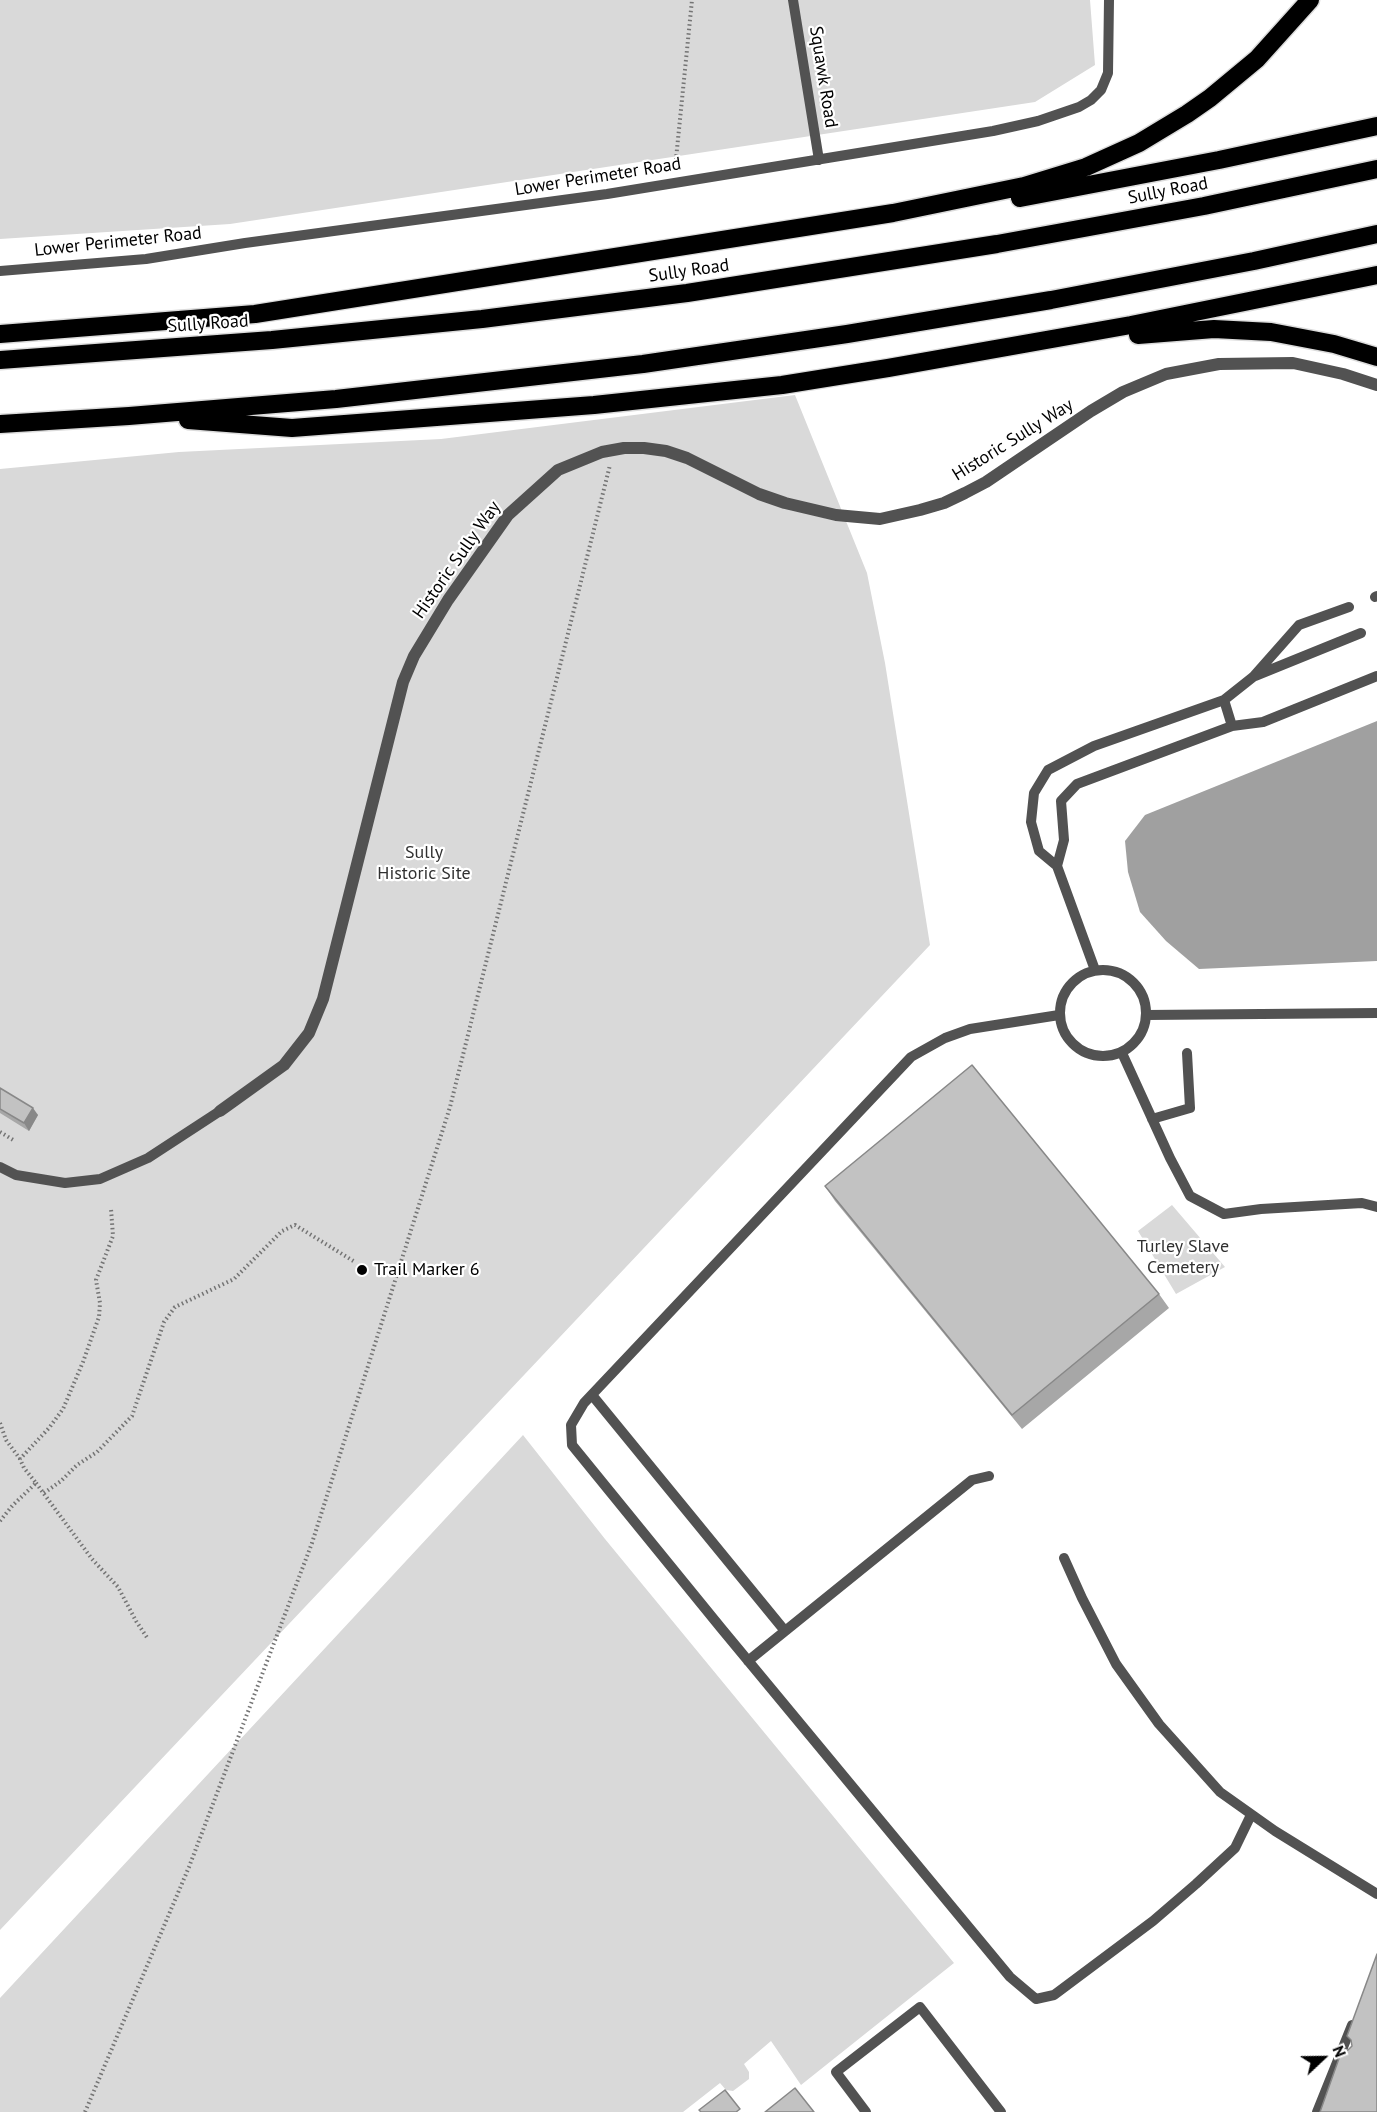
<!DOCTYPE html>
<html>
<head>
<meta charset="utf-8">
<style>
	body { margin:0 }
	#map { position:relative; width:1377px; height:2112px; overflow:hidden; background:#fff; font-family:"PT Sans",sans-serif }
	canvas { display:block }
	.north { position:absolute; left:1293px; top:2028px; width:60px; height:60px; -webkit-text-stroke:4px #fff; paint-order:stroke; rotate:68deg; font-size:16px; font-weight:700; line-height:24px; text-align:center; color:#000 }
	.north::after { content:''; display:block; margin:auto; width:21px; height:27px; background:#000; clip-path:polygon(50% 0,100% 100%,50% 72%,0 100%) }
</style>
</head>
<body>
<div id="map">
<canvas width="1377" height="2112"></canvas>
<div class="north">N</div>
</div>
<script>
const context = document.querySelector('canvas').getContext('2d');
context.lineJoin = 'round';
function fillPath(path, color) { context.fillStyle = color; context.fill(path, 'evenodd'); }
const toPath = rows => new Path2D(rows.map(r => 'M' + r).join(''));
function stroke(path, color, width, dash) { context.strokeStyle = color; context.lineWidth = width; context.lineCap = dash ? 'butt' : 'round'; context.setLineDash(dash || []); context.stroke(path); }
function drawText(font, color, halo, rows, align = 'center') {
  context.font = font + ' "PT Sans",sans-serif'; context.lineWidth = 4.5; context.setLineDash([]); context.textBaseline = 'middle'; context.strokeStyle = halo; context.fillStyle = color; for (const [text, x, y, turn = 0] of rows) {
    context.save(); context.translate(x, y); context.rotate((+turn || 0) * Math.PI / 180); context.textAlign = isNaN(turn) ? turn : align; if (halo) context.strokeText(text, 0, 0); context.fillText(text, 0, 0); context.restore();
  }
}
fillPath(toPath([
	[0,0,1090,0,1095,65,1035,102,230,224,0,239],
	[795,395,867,573,885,663,930,945,0,1930,0,469,179,452,441,439],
	[1172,1205,1225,1267,1176,1294,1138,1231],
	[523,1435,605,1539,954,1963,801,2085,771,2041,744,2064,749,2072,749,2079,733,2091,726,2090,720,2083,683,2112,0,2112,0,1998]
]), '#d9d9d9');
fillPath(toPath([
	[1377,721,1377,961,1199,969,1166,941,1140,912,1128,872,1125,841,1145,815]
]), '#a0a0a0');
const motorway = toPath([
	[1020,198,1219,160,1377,126],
	[0,334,255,314,893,213,1024,186,1086,167,1139,143,1187,114,1210,98,1257,59,1310,0],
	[1138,335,1214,329,1271,332,1334,344,1377,357],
	[0,360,272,340,482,319,687,293,997,244,1204,206,1377,169],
	[188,420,292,428,594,405,782,385,888,368,1131,325,1377,275],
	[0,424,129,416,336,399,643,364,847,334,1051,300,1254,261,1377,234]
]);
stroke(motorway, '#dbdbdb', 21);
stroke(toPath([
	[675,169,692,0],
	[0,1132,15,1141],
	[0,1423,6,1440,20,1459],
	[36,1483,92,1559,118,1587,136,1621,148,1639],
	[44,1493,61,1481,77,1465,97,1452,132,1416,164,1322,175,1307,234,1279,282,1231,295,1225,355,1262],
	[0,1521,13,1505,36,1483,24,1468,20,1459,49,1428,63,1409,83,1362,99,1317,100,1303,96,1280,113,1236,111,1209],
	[85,2112,189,1867,312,1543,450,1107,610,465]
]), '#747474', 4, [1.5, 3]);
stroke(toPath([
	[793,0,819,160],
	[0,271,146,259,245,243,607,194,993,131,1038,121,1079,107,1091,100,1101,90,1108,73,1109,0],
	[1375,597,1377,596],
	[1255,676,1361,633],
	[1224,700,1232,726],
	[1057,866,1064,840,1061,801,1077,784,1232,726,1263,722,1377,676],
	'1060 1013a43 43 0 1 1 86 0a43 43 0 1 1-86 0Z',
	[1095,970,1057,866,1039,851,1031,822,1034,793,1048,770,1094,746,1224,700,1253,677,1299,625,1349,607],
	[1059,1015,970,1029,945,1038,911,1057,584,1403,571,1425,572,1445,721,1628,1010,1977,1036,1999,1054,1995,1153,1921,1196,1884,1235,1848,1251,1815],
	[1146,1015,1377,1013],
	[1122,1053,1170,1158,1190,1196,1224,1214,1261,1209,1362,1203,1377,1207],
	[1152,1119,1190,1108,1187,1053],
	[0,1167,16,1175,65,1183,100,1179,148,1158,220,1111],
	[592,1395,785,1631],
	[1064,1558,1082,1598,1116,1664,1159,1724,1220,1792,1275,1831,1377,1894],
	[748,1661,972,1480,989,1476],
	[866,2112,836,2072,920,2007,1001,2112],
	[1317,2112,1352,2025]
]), '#525252', 10);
stroke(toPath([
	[220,1111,284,1065,309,1033,323,999,403,682,414,656,448,600,508,515,558,470,602,452,624,448,644,448,666,451,687,458,759,494,785,503,836,515,880,519,920,510,944,503,965,493,986,482,1091,411,1123,392,1166,374,1219,364,1293,363,1343,374,1377,385]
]), '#525252', 12);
stroke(motorway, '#000', 18);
fillPath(toPath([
	[0,1088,38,1115,29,1131,0,1113],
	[825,1186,1159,1294,1169,1308,1022,1429,835,1201]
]), '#a7a7a7');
fillPath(toPath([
	[33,1108,38,1115,29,1131,24,1123]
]), '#888');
const building = toPath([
	[972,1065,1159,1294,1012,1415,825,1186,972,1065],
	[0,1088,33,1108,24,1123,0,1109,0,1088],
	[1377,1954,1377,2112,1320,2112,1342,2050,1348,2050,1352,2046,1351,2040,1347,2036,1377,1954],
	[795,2088,814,2112,765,2112,795,2088],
	[725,2090,740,2109,736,2112,701,2112,699,2110,725,2090]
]);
fillPath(building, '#c2c2c2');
stroke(building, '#888', 1.5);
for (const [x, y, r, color] of [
	[362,1270,6,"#000"]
]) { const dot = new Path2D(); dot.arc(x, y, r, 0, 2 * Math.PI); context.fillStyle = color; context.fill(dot); stroke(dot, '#fff', 2); }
drawText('18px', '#000', '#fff', [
	["Squawk Road",823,77,81],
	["Lower Perimeter Road",598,177,-9],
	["Sully Road",1168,191,-11],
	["Lower Perimeter Road",118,242,-6],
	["Sully Road",689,271,-8],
	["Sully Road",208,324,-4],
	["Historic Sully Way",1013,440,-32],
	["Historic Sully Way",457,560,-55]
]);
drawText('18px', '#303030', '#fff', [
	["Sully",424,853],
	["Historic Site",424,874],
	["Turley Slave",1183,1247],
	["Cemetery",1183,1268]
]);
drawText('18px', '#000', '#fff', [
	["Trail Marker 6",374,1270]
], 'left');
</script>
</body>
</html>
